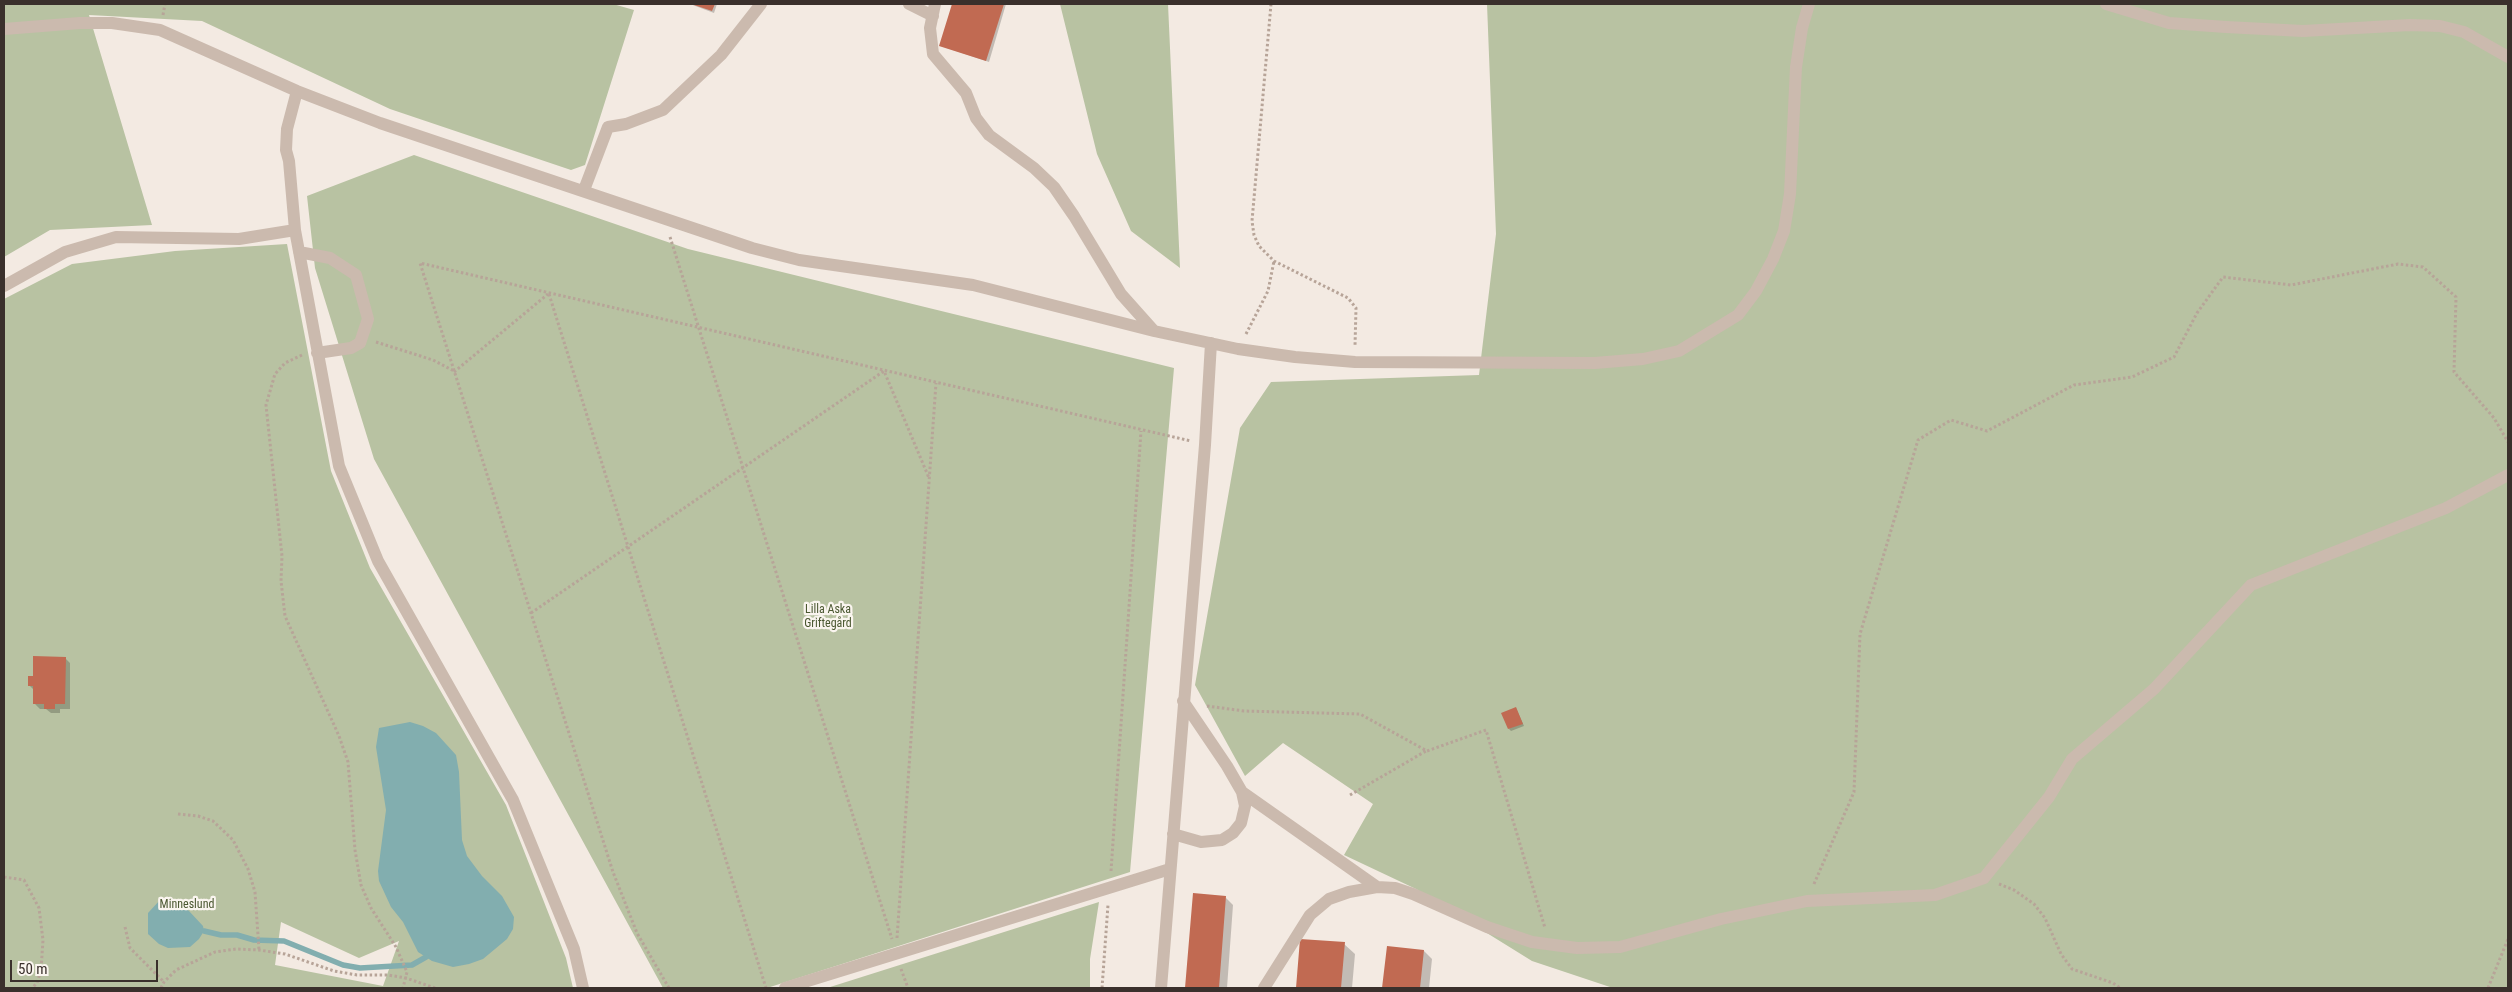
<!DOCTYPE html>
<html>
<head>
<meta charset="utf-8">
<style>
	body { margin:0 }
	#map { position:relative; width:2512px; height:992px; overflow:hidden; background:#f3eae2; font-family:"Roboto Condensed",sans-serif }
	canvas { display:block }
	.frame { position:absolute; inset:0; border:5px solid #3a302c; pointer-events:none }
	.scale { position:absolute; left:10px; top:960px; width:148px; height:22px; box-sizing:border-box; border:2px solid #3a302c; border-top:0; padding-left:6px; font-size:15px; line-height:18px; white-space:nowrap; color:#3a302c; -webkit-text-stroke:4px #faf5ef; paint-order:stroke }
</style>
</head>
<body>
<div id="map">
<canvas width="2512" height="992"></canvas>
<div class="frame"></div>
<div class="scale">50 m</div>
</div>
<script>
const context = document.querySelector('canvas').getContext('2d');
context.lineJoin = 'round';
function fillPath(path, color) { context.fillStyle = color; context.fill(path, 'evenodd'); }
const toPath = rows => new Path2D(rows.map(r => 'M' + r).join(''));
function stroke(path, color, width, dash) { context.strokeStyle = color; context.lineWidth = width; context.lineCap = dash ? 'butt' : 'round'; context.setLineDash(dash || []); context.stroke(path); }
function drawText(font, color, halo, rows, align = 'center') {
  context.font = font + ' "Roboto Condensed",sans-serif'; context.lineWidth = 4.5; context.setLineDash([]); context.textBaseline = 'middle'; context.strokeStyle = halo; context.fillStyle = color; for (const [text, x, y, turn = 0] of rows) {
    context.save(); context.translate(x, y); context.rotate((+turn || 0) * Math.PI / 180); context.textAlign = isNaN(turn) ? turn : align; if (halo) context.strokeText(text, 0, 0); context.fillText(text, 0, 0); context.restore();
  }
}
fillPath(toPath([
	[4,4,613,4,634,10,585,165,571,170,390,109,202,21,89,15,152,225,50,230,4,257],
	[1060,4,1168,4,1180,268,1131,231,1097,154],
	[1487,4,2508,4,2508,988,1613,988,1532,961,1416,889,1344,855,1373,804,1283,743,1245,776,1195,685,1240,428,1271,382,1479,375,1496,234],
	[414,155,688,249,1174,368,1130,872,767,988,663,988,374,459,315,268,307,196],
	[287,244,331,471,370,568,506,805,566,958,573,988,4,988,4,299,72,264,175,251],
	[281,922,359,958,399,941,383,986,275,965],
	[1099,902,1090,959,1090,988,827,988]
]), '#b8c2a2');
fillPath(toPath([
	[410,722,423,726,436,733,456,755,459,772,462,840,467,856,482,876,502,896,514,917,513,929,507,939,483,959,469,964,453,967,432,961,418,952,403,922,391,907,379,881,378,871,386,810,376,747,379,728],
	[160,900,169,900,177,903,189,911,203,926,204,931,199,939,190,947,168,948,159,944,148,934,148,913]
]), '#82aeaf');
fillPath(toPath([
	[690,4,717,4,714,13],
	[953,4,1006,4,989,62,941,46],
	[65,658,70,663,70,709,60,709,60,713,51,713,46,709,40,709,35,704,35,691,29,685,35,677],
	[1516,708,1524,726,1511,731,1509,729],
	[1194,894,1225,897,1233,905,1227,988,1187,988],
	[1301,940,1344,944,1355,954,1352,988,1297,988],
	[1388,947,1424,951,1432,959,1429,988,1384,988]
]), '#0003');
stroke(toPath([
	[204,931,221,935,237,935,254,940,284,941,343,965,360,968,412,965,426,957]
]), '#82aeaf', 5.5);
fillPath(toPath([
	[691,4,715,4,712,11],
	[952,4,1004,4,986,61,939,46],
	[33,656,66,657,65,704,55,704,55,709,44,709,44,704,33,704,33,686,28,686,28,676,33,676],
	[1516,707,1523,724,1508,729,1501,713],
	[1193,893,1226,896,1219,988,1185,988],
	[1300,939,1345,942,1341,988,1296,988],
	[1387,946,1424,950,1420,988,1382,988]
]), '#c16a52');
stroke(toPath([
	[1271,4,1252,221,1254,235,1259,246,1274,261,1348,298,1356,308,1355,346],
	[163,15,165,4],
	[670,237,892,939],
	[549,294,766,988],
	[1246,334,1268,291,1274,261],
	[376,342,433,360,454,371],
	[302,355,285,363,275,374,266,405,282,556,281,581,285,616,339,736,348,762,355,850,361,885,371,908,396,947,407,972,403,988],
	[454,372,548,294],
	[531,613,884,371,929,478],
	[1207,706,1244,711,1360,714,1427,751,1486,730,1545,928],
	[1350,795,1426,751],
	[178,814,198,816,213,821,233,840,248,869,255,892,259,950],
	[1111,871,1141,431],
	[4,877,24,880,39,908,43,940,41,970,37,983,32,988],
	[1814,884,1854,792,1860,634,1918,440,1951,420,1987,431,2074,385,2132,377,2174,357,2197,313,2223,277,2291,285,2398,264,2423,267,2456,297,2454,372,2494,418,2508,442],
	[1999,884,2014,890,2034,904,2045,918,2061,954,2072,969,2113,983,2120,988],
	[125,927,130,948,164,982],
	[897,938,936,383],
	[901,969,908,988],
	[161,988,164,982,176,970,215,952,236,949,259,950,285,954,334,971,357,975,388,975,406,978,435,988],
	[669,988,637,933,613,872,420,263,1191,441],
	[1102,988,1108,905],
	[2488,988,2508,939]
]), '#b7a498', 3, [2.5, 2.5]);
stroke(toPath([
	[909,4,933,16],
	[935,4,930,28,933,54,966,93,976,118,989,135,1034,168,1054,187,1074,216,1121,294,1154,331],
	[2106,4,2169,23,2226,27,2303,31,2410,25,2440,26,2464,32,2508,57],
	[4,29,80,23,112,23,160,30,297,91,380,123,752,248,799,260,973,285,1154,331,1238,349,1295,357,1355,362,1595,363,1643,359,1679,351,1738,315,1756,291,1773,259,1784,231,1790,194,1796,67,1802,28,1809,4],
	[297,91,287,129,286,150,289,161,295,230,339,466,378,561,513,800,574,949,583,988],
	[584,190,608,127,626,124,663,110,721,55,761,4],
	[299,252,330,258,356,275,368,319,360,343,351,348,317,353],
	[4,286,65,252,116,237,239,239,295,230],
	[1242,792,1377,887],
	[1173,834,1201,842,1222,840,1233,833,1241,823,1245,806,1242,792,1227,766,1183,701],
	[785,988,1170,869],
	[1161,988,1205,445,1211,343],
	[1264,988,1310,915,1329,899,1349,892,1377,887,1395,888,1413,894,1487,927,1532,942,1577,948,1620,947,1721,919,1807,901,1935,895,1984,878,2049,797,2072,759,2154,689,2251,585,2446,508,2508,475]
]), '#cbbaae', 12);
drawText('12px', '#4a5730', '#faf5ef', [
	["Lilla Aska",828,610],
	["Griftegård",828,624],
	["Minneslund",187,905]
]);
</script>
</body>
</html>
